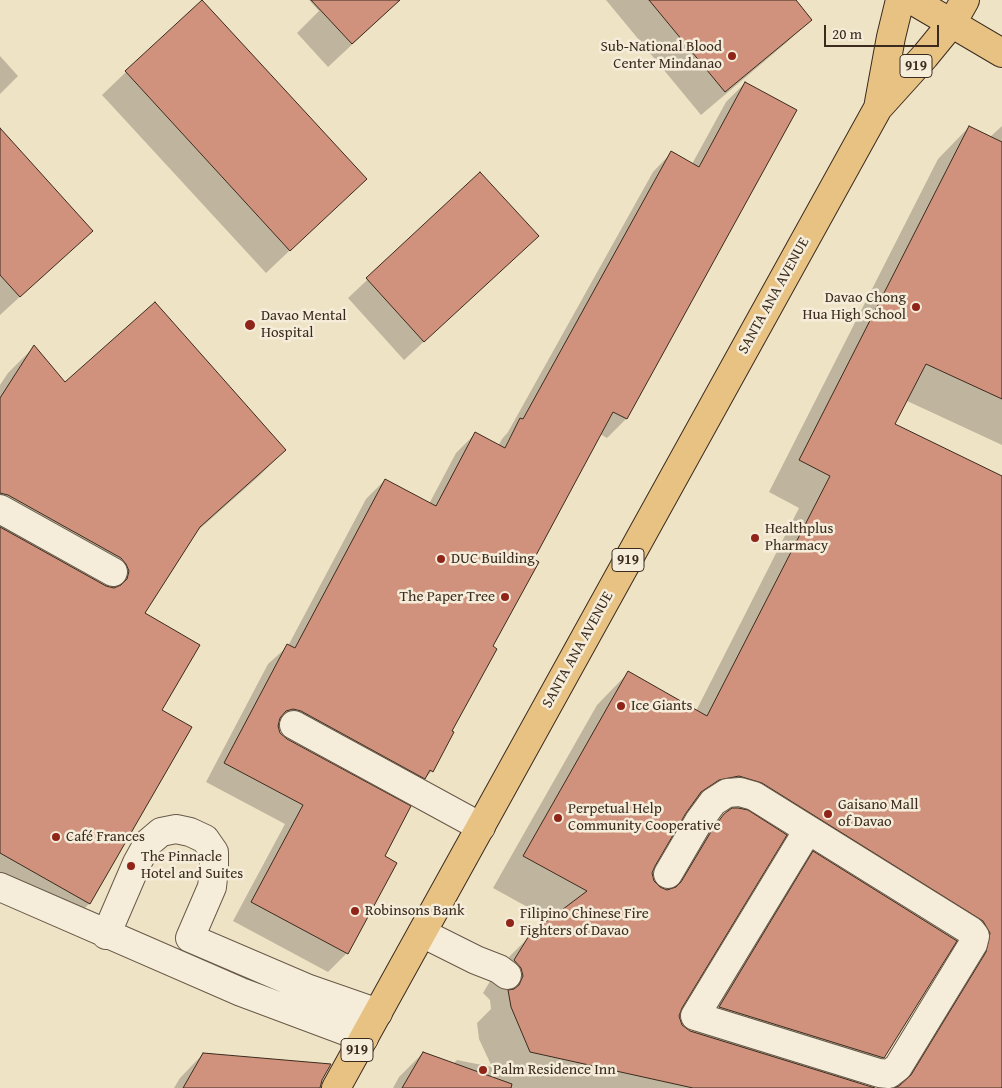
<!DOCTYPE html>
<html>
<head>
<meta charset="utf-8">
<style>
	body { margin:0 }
	#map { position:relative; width:1002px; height:1088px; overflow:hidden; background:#efe3c6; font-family:"Gentium Book Plus",serif }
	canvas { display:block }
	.scale { position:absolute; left:824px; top:25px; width:115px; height:22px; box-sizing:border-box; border:2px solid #3b2b1e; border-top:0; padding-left:6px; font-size:15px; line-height:18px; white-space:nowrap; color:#3b2b1e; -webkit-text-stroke:4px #f5edda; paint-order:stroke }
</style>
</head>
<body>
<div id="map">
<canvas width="1002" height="1088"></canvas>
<div class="scale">20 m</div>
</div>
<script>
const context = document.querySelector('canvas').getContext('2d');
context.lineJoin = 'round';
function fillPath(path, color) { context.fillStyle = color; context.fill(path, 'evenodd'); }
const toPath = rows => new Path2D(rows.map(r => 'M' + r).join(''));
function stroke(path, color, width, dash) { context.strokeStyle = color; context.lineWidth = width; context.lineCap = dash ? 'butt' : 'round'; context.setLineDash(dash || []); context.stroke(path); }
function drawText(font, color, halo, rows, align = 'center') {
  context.font = font + ' "Gentium Book Plus",serif'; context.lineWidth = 5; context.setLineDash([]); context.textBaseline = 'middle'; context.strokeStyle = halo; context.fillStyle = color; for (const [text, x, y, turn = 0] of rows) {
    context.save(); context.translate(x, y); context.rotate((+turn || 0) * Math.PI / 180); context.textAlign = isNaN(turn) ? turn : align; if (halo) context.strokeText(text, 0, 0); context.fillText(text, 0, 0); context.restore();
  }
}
fillPath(toPath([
	[309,0,400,0,328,67,297,33,319,11],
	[606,0,794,0,810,20,786,43,701,115],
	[0,56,18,76,0,94],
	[126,72,365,179,266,273,102,95],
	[745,83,796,111,626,419,607,438,600,434,533,560,432,771,413,790,278,729,279,733,383,856,347,953,328,972,233,921,285,824,206,782,268,664,288,646,366,499,385,480,429,504,456,453,475,434,498,446,502,439,508,432,653,172,671,153,692,164,726,102],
	[1002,126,1002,445,905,400,893,424,1002,478,1002,1088,892,1088,955,985,956,958,949,951,883,1057,857,1084,870,1088,393,1088,399,1077,423,1053,453,1064,457,1060,492,1067,479,1039,477,1023,491,1009,490,1000,483,993,498,968,531,935,551,920,493,888,597,705,628,673,696,711,799,508,769,492,938,159,969,127,990,137],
	[712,808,727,813,692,847,681,863,665,890,659,888,654,883,651,874,653,866,686,811,693,809],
	[779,845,806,861,779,887,691,1032,681,1026,678,1016,680,1007],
	[0,130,72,249,0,315],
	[480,174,518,255,404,360,348,298],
	[34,347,65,384,285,450,258,477,195,533,143,614,161,710,190,727,89,904,62,930,0,894,0,385,8,373],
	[203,1054,296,1088,174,1088,180,1078]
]), '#0003');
const building = toPath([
	[202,0,367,179,290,251,125,71,202,0],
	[311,0,400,0,352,44,311,0],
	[649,0,796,0,812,20,725,92,649,0],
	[745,82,797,110,627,419,613,412,534,559,539,562,493,646,497,649,452,731,454,732,433,772,430,770,425,779,301,711,293,709,286,711,280,718,278,726,280,733,287,739,411,806,385,856,397,863,348,954,251,902,303,805,224,763,287,644,295,648,385,479,436,506,475,432,505,448,520,418,523,419,671,151,699,167,745,82],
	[969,126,1002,142,1002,399,926,364,895,424,1002,476,1002,1088,893,1088,899,1086,911,1075,986,952,990,933,983,921,762,783,739,776,719,780,701,792,686,813,655,866,652,873,654,881,660,887,667,890,676,887,681,882,712,830,724,814,732,808,738,808,748,810,787,835,682,1008,679,1016,682,1025,690,1031,875,1088,693,1088,530,1052,511,1007,508,990,514,989,519,985,523,976,521,968,514,960,530,934,587,891,523,856,628,671,707,716,830,476,799,460,969,126],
	[0,128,93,231,20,297,0,275,0,128],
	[480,172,539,236,424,342,366,278,480,172],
	[155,302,286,450,200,527,145,613,200,645,162,710,192,727,90,904,0,853,0,527,106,586,114,588,121,585,127,579,129,571,126,564,121,558,8,495,0,493,0,398,34,345,65,382,155,302],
	[813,851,957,941,884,1058,719,1007,813,851],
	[423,1052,512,1084,511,1088,402,1088,423,1052],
	[203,1053,331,1064,322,1080,320,1088,183,1088,203,1053]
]);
fillPath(building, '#d0927c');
stroke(building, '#3b2b1e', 1);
const minor = toPath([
	[0,509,113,572],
	[294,725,481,827],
	[668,874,699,821,713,802,727,793,740,792,754,796,971,931,975,936,973,944,898,1067,889,1074,879,1073,695,1016,808,830],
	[0,887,241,992,364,1038],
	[422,933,476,960,499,969,507,975],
	[106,935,137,863,148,843,161,832,176,829,190,832,205,839,214,852,214,868,212,887,190,938,309,989,378,1013]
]);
const major = toPath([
	[912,0,1002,53],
	[878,108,891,37,900,0],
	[336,1088,878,108,925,56,952,23,965,0]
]);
stroke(minor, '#685948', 30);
stroke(major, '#3b2b1e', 30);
stroke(minor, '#f5edda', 28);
stroke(major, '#e8c283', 28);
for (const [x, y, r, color] of [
	[732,56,5,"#8f2418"],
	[916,307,5,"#8f2418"],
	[250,325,6,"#8f2418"],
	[755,538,5,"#8f2418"],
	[441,559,5,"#8f2418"],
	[505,597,5,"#8f2418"],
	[621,706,5,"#8f2418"],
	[828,814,5,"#8f2418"],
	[558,818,5,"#8f2418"],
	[56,837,5,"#8f2418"],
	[131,866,5,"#8f2418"],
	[355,911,5,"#8f2418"],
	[510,923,5,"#8f2418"],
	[483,1070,5,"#8f2418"]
]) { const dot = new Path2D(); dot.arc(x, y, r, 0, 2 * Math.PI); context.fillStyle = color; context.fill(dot); stroke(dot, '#f5edda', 2); }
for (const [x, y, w] of [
	[916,66,32],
	[628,560,32],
	[357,1050,32]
]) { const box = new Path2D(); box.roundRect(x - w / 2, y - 11.5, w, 23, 4); context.fillStyle = '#f5edda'; context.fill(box); stroke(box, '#3b2b1e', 1); }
drawText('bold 14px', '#3b2b1e', null, [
	["919",916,66],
	["919",628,560],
	["919",357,1050]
]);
drawText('15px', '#3b2b1e', '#f5edda', [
	["Sub-National Blood",722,47,"right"],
	["Center Mindanao",722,64,"right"],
	["Davao Chong",906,298,"right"],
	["Hua High School",906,315,"right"],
	["Davao Mental",261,316],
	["Hospital",261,333],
	["Healthplus",765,529],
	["Pharmacy",765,546],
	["DUC Building",451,559],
	["The Paper Tree",495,597,"right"],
	["Ice Giants",631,706],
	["Gaisano Mall",838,805],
	["of Davao",838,822],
	["Perpetual Help",568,809],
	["Community Cooperative",568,826],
	["Café Frances",66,837],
	["The Pinnacle",141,857],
	["Hotel and Suites",141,874],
	["Robinsons Bank",365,911],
	["Filipino Chinese Fire",520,914],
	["Fighters of Davao",520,931],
	["Palm Residence Inn",493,1070]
], 'left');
drawText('15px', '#3b2b1e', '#f5edda', [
	["SANTA ANA AVENUE",774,296,-61],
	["SANTA ANA AVENUE",578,650,-61]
]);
</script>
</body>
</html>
